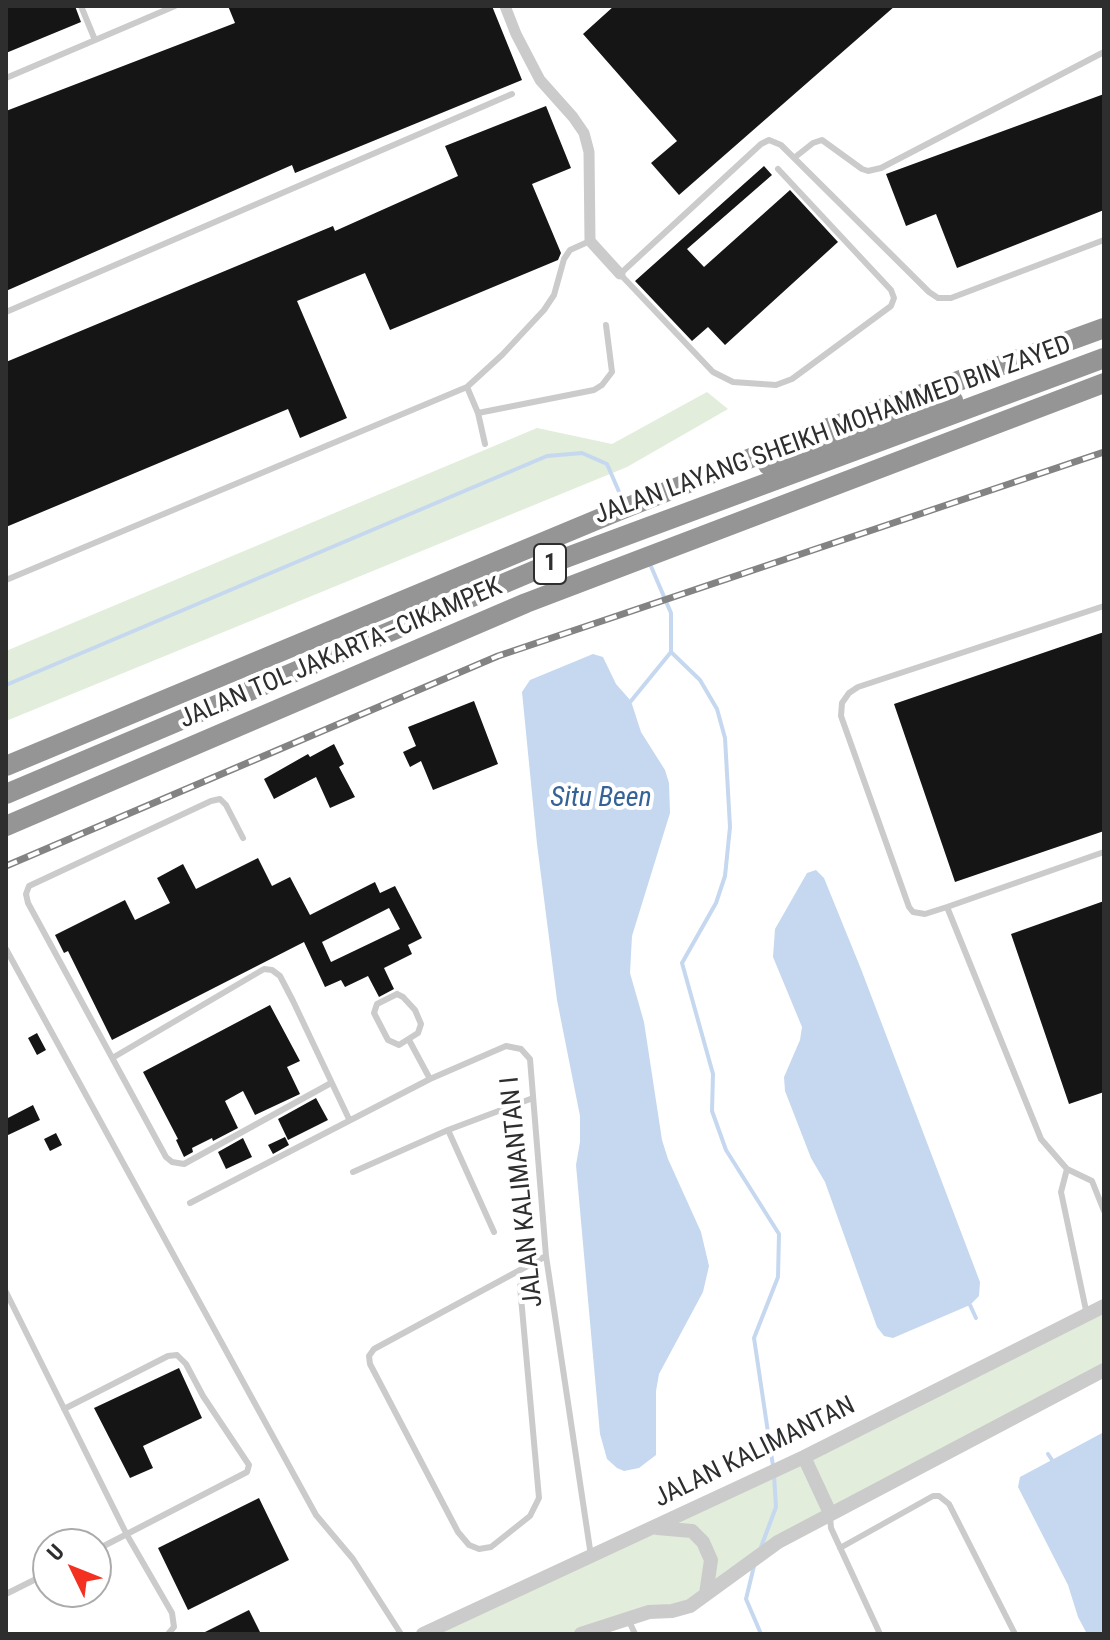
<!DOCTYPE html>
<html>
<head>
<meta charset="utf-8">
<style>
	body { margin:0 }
	#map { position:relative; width:1110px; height:1640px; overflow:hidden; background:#fff; font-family:"Roboto Condensed",sans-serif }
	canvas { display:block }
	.frame { position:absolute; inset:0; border:8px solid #2e2e2e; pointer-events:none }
	.north { position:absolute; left:32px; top:1528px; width:80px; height:80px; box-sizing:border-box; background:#fff; border:2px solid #ababab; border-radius:50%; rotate:313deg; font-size:22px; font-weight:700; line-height:32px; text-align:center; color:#2e2e2e }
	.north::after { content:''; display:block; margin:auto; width:28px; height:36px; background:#f43121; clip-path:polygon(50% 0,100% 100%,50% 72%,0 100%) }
</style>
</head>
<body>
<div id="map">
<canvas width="1110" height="1640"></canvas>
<div class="frame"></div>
<div class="north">U</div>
</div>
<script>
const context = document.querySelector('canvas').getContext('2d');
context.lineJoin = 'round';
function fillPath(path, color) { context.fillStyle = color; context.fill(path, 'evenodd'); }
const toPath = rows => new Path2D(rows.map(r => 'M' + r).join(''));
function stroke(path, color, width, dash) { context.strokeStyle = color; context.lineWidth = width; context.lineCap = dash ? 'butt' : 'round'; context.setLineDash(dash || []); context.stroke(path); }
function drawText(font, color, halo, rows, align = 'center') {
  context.font = font + ' "Roboto Condensed",sans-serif'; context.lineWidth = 8; context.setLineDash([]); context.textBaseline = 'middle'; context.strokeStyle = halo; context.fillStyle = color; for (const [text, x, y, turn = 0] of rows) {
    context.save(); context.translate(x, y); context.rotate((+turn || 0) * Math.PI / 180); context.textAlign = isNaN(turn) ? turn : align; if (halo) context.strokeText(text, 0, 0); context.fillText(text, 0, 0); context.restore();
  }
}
fillPath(toPath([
	[707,392,728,409,627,467,6,721,6,651,537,428,612,444],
	[1104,1306,1104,1370,830,1513,706,1594,581,1634,434,1634]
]), '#e2eddb');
fillPath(toPath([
	[593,654,603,657,616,684,631,701,641,732,665,770,669,783,670,813,632,936,630,973,644,1022,662,1140,668,1159,701,1232,709,1266,703,1292,659,1374,656,1391,656,1455,639,1468,624,1471,617,1468,607,1459,600,1434,576,1165,580,1142,580,1116,557,1000,537,844,522,692,530,680],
	[816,870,824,878,861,969,980,1282,979,1296,970,1305,893,1338,884,1336,877,1327,825,1182,811,1158,785,1091,784,1077,800,1040,802,1027,773,957,775,929,807,873],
	[1104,1432,1104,1634,1087,1634,1078,1617,1068,1585,1018,1487,1020,1477]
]), '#c5d8ef');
stroke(toPath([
	[650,564,671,613,671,652,700,680,717,709,725,738,730,827,725,876,716,903,682,963,713,1074,712,1111,726,1150,779,1234,778,1277,754,1338,773,1466],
	[6,685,547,456,582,453,607,464,623,501],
	[631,701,671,652],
	[970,1305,976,1318],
	[1048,1454,1052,1460],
	[761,1547,776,1507,774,1475],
	[754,1566,746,1599,761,1634]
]), '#c5d8ef', 4);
fillPath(toPath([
	[6,6,75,6,81,22,6,53],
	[228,6,492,6,522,80,295,173,292,165,6,291,6,111,235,23],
	[614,6,895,6,679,195,651,163,677,141,583,34],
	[1104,94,1104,210,957,268,936,214,906,226,886,174],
	[546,106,571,168,532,184,561,253,558,260,390,330,365,273,297,301,347,418,300,438,288,409,6,527,6,362,333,226,335,231,458,176,445,146],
	[764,166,772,175,687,249,704,267,790,190,838,242,725,345,708,327,692,341,635,281],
	[1104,632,1104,831,955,882,894,704],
	[474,701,498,764,433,790,421,761,410,767,403,752,416,746,408,727],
	[334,744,344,764,339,767,355,797,330,808,316,777,274,799,264,779,308,754,310,757],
	[258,858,272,886,290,877,310,915,375,882,380,893,395,886,422,938,408,945,412,954,384,968,394,989,379,997,368,976,345,987,341,980,325,987,304,942,112,1040,68,951,64,953,55,935,125,900,135,920,170,903,157,878,183,864,196,889],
	[389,908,400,929,331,962,322,942],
	[1104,901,1104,1092,1069,1104,1011,934],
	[270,1005,300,1061,287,1067,300,1094,255,1115,243,1091,225,1101,238,1128,213,1141,212,1138,192,1148,193,1152,184,1157,176,1140,178,1139,143,1072],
	[37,1033,46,1050,37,1055,28,1038],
	[316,1098,328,1120,288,1140,278,1119],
	[33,1105,40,1120,6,1136,6,1119],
	[56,1133,62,1145,50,1151,44,1139],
	[285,1137,289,1145,273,1154,268,1145],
	[243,1138,252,1157,226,1169,218,1152],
	[179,1368,202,1418,143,1446,153,1468,130,1478,94,1408],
	[259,1498,289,1560,188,1610,158,1548],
	[249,1610,261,1634,201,1634]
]), '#151515');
stroke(toPath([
	[81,6,95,40],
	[6,78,175,6],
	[794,158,813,143,822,140,862,169,868,171,881,168,1104,52],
	[778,169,891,290,894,298,891,306,792,379,776,385,733,382,713,372,620,274,761,144,769,140,781,145,929,292,938,298,951,298,1104,240],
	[6,312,512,94],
	[467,387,478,413,485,444],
	[478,413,594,390,602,385,612,372,606,325],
	[6,580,467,387,502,355,544,310,554,295,564,259,570,250,590,241],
	[243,838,226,805,220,799,211,801,29,886,26,894,28,903,166,1157,172,1162,184,1164,331,1083],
	[947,907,1104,852],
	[6,949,316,1515,353,1559,401,1634],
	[397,994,403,997,415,1010,421,1024,418,1033,399,1045,388,1040,374,1013,377,1004,397,994],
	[409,1040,430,1079],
	[114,1057,264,969,272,970,280,976,293,1001,349,1119],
	[1067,1169,1041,1139,947,907,925,914,913,912,909,907,841,716,842,703,849,693,858,687,1104,606],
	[353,1172,448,1130],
	[190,1203,430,1079,506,1046,521,1049,530,1059,546,1256,591,1556],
	[494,1232,448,1130,533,1098],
	[520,1286,539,1498,530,1516,491,1547,479,1549,469,1545,458,1532,370,1364,369,1356,374,1349,546,1256],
	[6,1292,127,1535,172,1613,174,1627,168,1634],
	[1087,1315,1061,1192,1067,1169,1092,1181,1104,1211],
	[64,1409,168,1356,177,1355,186,1364,203,1396,249,1465,247,1472,96,1550],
	[830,1517,831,1528,880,1634],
	[840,1548,933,1496,939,1496,949,1504,1015,1634],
	[6,1594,48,1573],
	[629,1621,635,1634]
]), '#cbcbcb', 6);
stroke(toPath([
	[505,6,516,34,540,80,573,117,584,133,589,152,590,241,620,274]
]), '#cbcbcb', 11);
stroke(toPath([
	[804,1457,830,1513],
	[657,1528,692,1531,703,1542,711,1560,706,1594],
	[423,1634,804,1457,1104,1306],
	[581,1634,649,1612,672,1611,690,1606,778,1542,1104,1370]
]), '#cbcbcb', 14);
stroke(toPath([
	[768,465,953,400],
	[6,766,618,511,801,438,1104,328],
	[6,794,557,561,1104,358],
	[6,826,526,603,1104,383]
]), '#959595', 20);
const rail = toPath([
	[6,866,498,656,1104,452]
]);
stroke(rail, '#838383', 7);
stroke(rail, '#fff', 4, [12]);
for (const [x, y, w] of [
	[550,564,32]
]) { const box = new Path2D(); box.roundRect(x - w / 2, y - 20, w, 40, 6); context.fillStyle = '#fff'; context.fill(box); stroke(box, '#2e2e2e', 2); }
drawText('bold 24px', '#2e2e2e', null, [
	["1",550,564]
]);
drawText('26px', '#2e2e2e', '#fff', [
	["JALAN LAYANG SHEIKH MOHAMMED BIN ZAYED",833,431,-20],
	["JALAN TOL JAKARTA–CIKAMPEK",341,654,-23],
	["JALAN KALIMANTAN I",523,1192,-96],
	["JALAN KALIMANTAN",755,1453,-26]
]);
drawText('italic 28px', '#356397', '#fff', [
	["Situ Been",601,799]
]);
</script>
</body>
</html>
